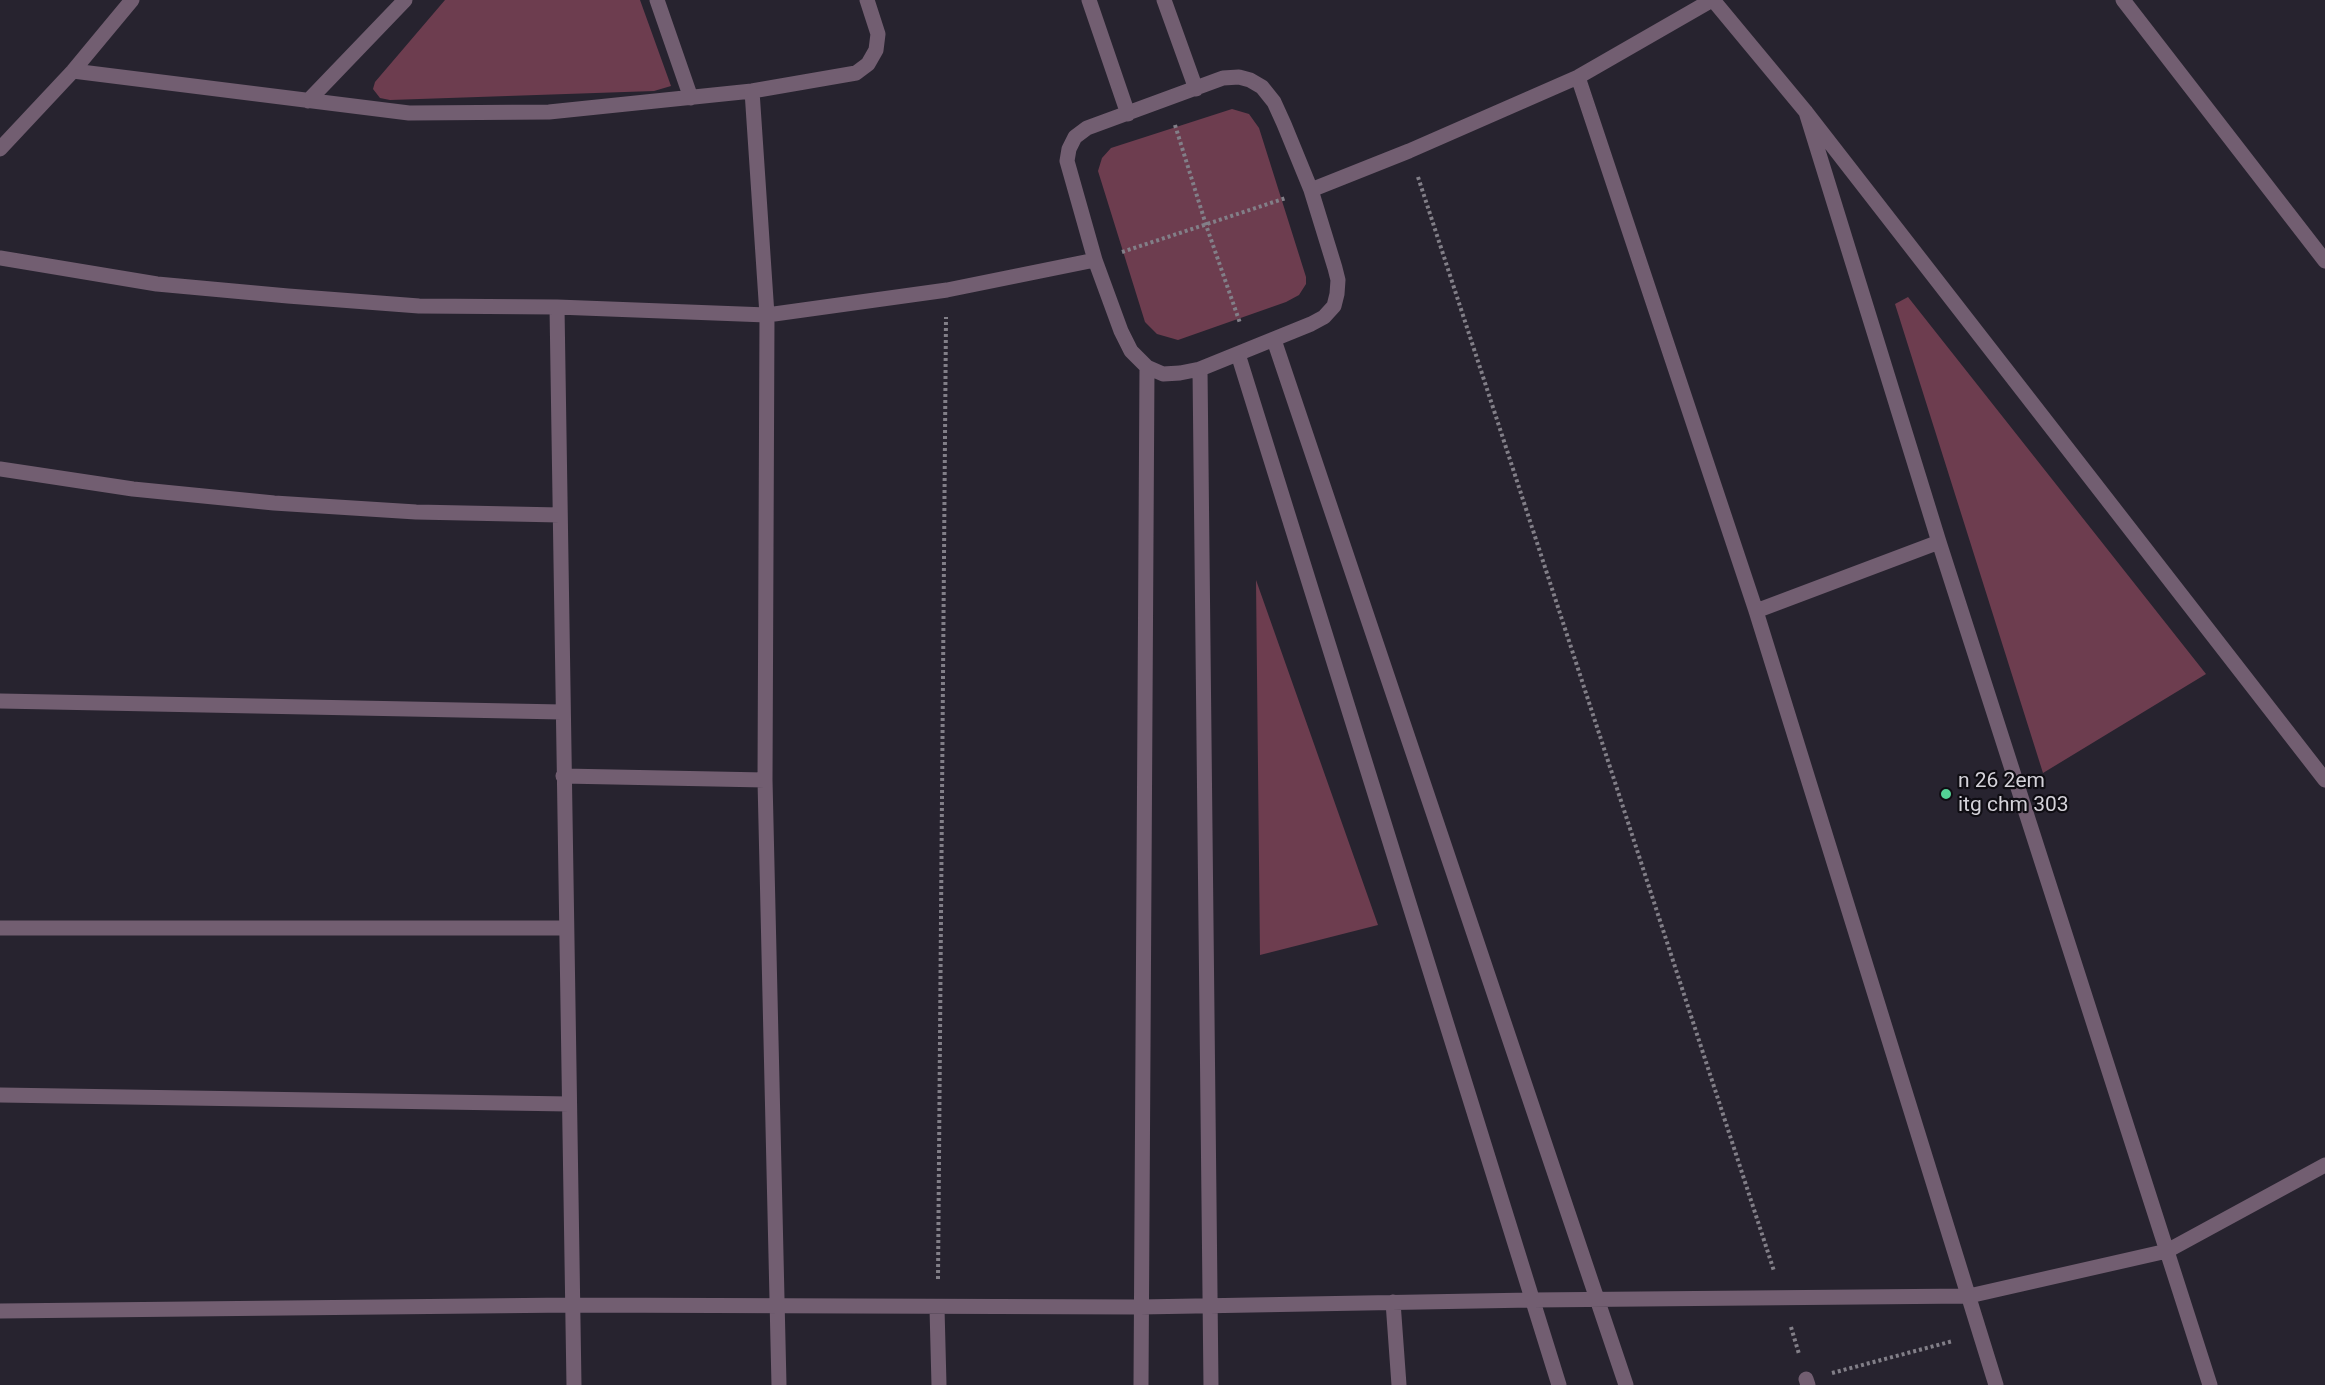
<!DOCTYPE html>
<html>
<head>
<meta charset="utf-8">
<style>
	body { margin:0 }
	canvas { display:block; background:#27232f }
</style>
</head>
<body>
<canvas width="2325" height="1385"></canvas>
<script>
const context = document.querySelector('canvas').getContext('2d');
context.lineJoin = 'round';
function fillPath(path, color) { context.fillStyle = color; context.fill(path, 'evenodd'); }
const toPath = rows => new Path2D(rows.map(r => 'M' + r).join(''));
function stroke(path, color, width, dash) { context.strokeStyle = color; context.lineWidth = width; context.lineCap = dash ? 'butt' : 'round'; context.setLineDash(dash || []); context.stroke(path); }
function drawText(font, color, halo, rows, align = 'center') {
  context.font = font + ' Roboto,sans-serif'; context.lineWidth = 4.5; context.setLineDash([]); context.textBaseline = 'middle'; context.strokeStyle = halo; context.fillStyle = color; for (const [text, x, y, turn = 0] of rows) {
    context.save(); context.translate(x, y); context.rotate((+turn || 0) * Math.PI / 180); context.textAlign = isNaN(turn) ? turn : align; if (halo) context.strokeText(text, 0, 0); context.fillText(text, 0, 0); context.restore();
  }
}
fillPath(toPath([
	[445,0,640,0,671,86,654,91,390,100,380,98,373,89,375,82],
	[1232,109,1249,114,1259,128,1306,277,1306,284,1299,295,1286,302,1178,340,1157,334,1145,322,1098,171,1102,158,1111,148],
	[1908,297,2206,674,2043,773,1895,304],
	[1256,580,1378,925,1260,955]
]), '#6d3d4f');
stroke(toPath([
	[1175,125,1206,225,1240,323],
	[1418,177,1774,1271],
	[1122,252,1286,198],
	[938,1279,946,317],
	[1791,1327,1799,1354],
	[1832,1373,1953,1341]
]), '#827f88', 4, [3, 3]);
stroke(toPath([
	[657,0,691,98],
	[1089,0,1128,114],
	[1164,0,1196,89],
	[1713,0,1806,112,2325,780],
	[2123,0,2325,261],
	[73,71,409,113,549,112,752,91,856,73,868,64,876,50,878,34,867,0],
	[1239,77,1250,80,1262,87,1274,102,1284,124,1311,190,1335,268,1338,280,1337,294,1334,306,1324,317,1311,324,1200,369,1180,373,1163,374,1147,367,1131,351,1121,331,1095,260,1067,161,1069,149,1075,137,1087,128,1223,78,1239,77],
	[1578,77,1756,611,1996,1385],
	[752,91,767,315,765,780,779,1385],
	[308,101,405,0],
	[1806,112,1939,542,2210,1385],
	[0,149,73,71,132,0],
	[1311,190,1409,151,1578,77,1712,0],
	[0,258,157,284,288,296,419,306,557,307,767,315,947,290,1095,260],
	[557,307,574,1385],
	[1274,340,1626,1385],
	[1238,354,1559,1385],
	[1200,369,1211,1385],
	[0,469,133,489,274,503,416,512,560,515],
	[1756,611,1939,542],
	[0,701,562,712],
	[563,776,765,780],
	[0,928,566,928],
	[0,1095,569,1104],
	[1393,1302,1399,1385],
	[937,1308,939,1385],
	[0,1311,572,1305,1140,1307,1532,1300,1969,1296,2167,1251,2325,1165],
	[1806,1379,1808,1385],
	[1141,1385,1147,367]
]), '#725e71', 15);
for (const [x, y, r, color] of [
	[1946,794,6,"#53d396"]
]) { const dot = new Path2D(); dot.arc(x, y, r, 0, 2 * Math.PI); context.fillStyle = color; context.fill(dot); stroke(dot, '#0f0d13', 2); }
drawText('21px', '#d4d2d9', '#0f0d13', [
	["n 26 2em",1958,782],
	["itg chm 303",1958,806]
], 'left');
</script>
</body>
</html>
